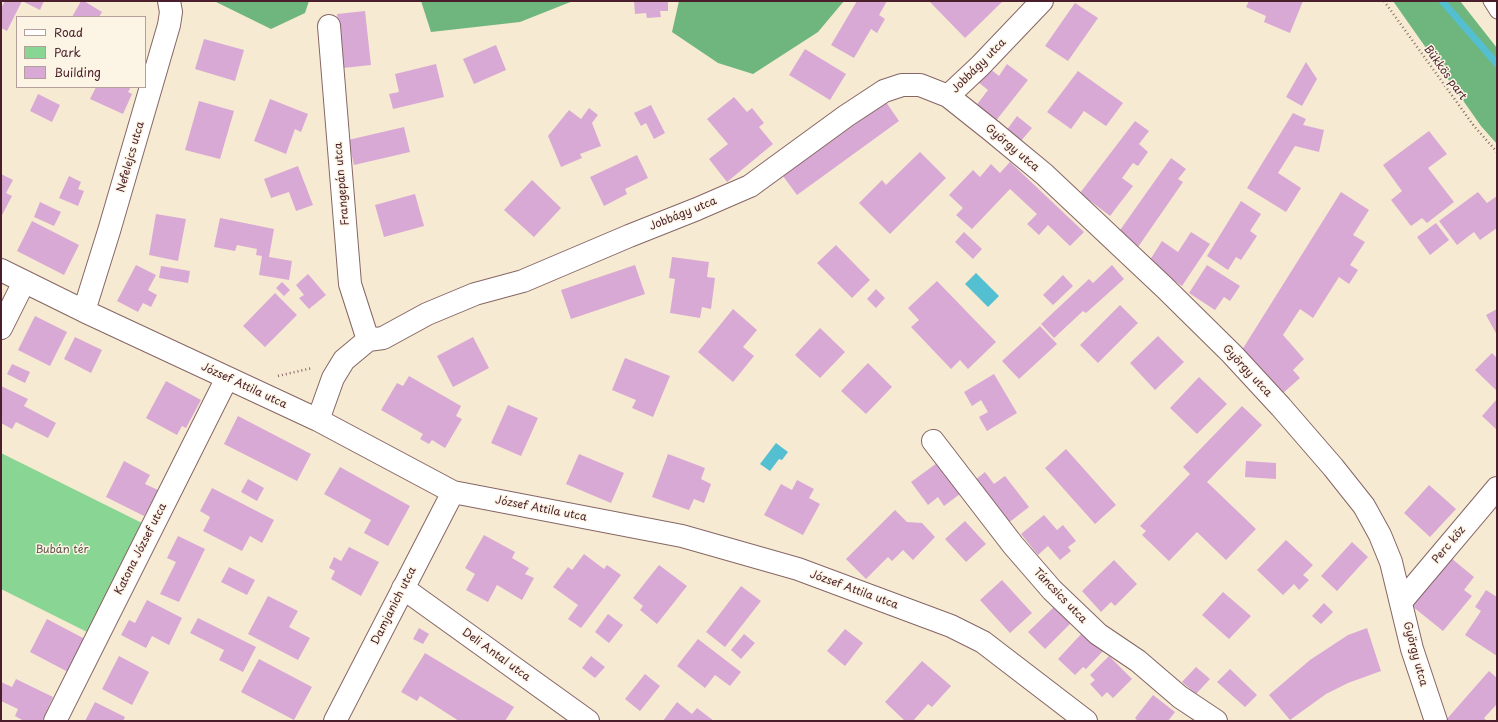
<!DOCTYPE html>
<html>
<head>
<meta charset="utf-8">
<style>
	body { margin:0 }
	#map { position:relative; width:1498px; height:722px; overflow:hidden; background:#f6ead2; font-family:"Playpen Sans",sans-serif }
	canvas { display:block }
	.frame { position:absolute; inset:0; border:2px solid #4a1f2b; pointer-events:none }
	.legend { position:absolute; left:16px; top:16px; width:130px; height:72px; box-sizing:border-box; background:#fcf5e5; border:1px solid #b59f9b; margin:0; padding:5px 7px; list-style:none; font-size:12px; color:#4a1f2b }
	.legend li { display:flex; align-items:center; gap:8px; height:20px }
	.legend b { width:20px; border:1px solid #b59f9b }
</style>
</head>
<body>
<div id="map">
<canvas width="1498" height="722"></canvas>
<div class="frame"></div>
<ul class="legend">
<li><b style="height:5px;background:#fff"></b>Road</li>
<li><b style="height:11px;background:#89d593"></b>Park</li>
<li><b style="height:11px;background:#d9a9d5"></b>Building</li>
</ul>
</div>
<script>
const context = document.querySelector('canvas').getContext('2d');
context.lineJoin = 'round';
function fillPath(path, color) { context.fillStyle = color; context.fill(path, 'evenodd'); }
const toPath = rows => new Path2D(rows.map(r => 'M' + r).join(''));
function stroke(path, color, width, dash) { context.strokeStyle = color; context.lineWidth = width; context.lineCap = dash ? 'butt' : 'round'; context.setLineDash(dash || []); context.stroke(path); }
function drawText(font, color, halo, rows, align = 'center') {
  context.font = font + ' "Playpen Sans",sans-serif'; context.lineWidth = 3; context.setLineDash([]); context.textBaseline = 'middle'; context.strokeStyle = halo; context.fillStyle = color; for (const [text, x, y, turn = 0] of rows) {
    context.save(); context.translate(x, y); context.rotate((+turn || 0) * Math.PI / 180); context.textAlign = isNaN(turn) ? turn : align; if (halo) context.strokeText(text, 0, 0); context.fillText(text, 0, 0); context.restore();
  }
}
fillPath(toPath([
	[1,453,144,524,87,632,1,589]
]), '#89d593');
fillPath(toPath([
	[214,1,309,1,305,13,271,29],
	[421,1,573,1,520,22,431,32],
	[679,1,844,1,818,32,753,74,718,63,672,32],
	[1393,1,1460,1,1497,48,1497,144,1481,126]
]), '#6eb67d');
fillPath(toPath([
	[976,273,999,296,988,307,965,284],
	[776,443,788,452,782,460,779,459,770,471,760,464]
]), '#54bfd0');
stroke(toPath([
	[1442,1,1497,64]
]), '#54bfd0', 7);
fillPath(toPath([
	[5,1,44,1,40,10,22,1,7,31,1,28,1,8],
	[81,1,84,1,102,12,99,17,72,17],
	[634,1,668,1,668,11,660,11,661,17,647,18,646,13,635,14],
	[857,1,887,1,879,15,885,19,877,33,871,29,854,58,831,45],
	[929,1,1003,1,965,38],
	[1249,1,1303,1,1290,33,1264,22,1266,16,1246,7],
	[1075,3,1098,18,1068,61,1045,46],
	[365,11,371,65,343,68,337,14],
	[204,39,244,50,235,81,195,69],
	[496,45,506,70,474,84,463,59],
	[805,49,846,74,830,100,789,75],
	[1306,62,1317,79,1302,106,1286,97],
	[436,64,444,97,393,109,389,94,399,92,395,74],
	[1007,64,1028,80,995,122,975,107,988,90,978,82,989,68,999,76],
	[1078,71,1123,103,1106,126,1084,111,1071,129,1047,112],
	[96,87,131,87,128,92,132,94,123,114,90,99],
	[38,94,60,105,52,122,30,111],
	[734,97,747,112,752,108,764,123,759,127,773,144,727,182,709,159,728,144,707,119],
	[270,99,308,114,301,132,295,129,286,154,254,141],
	[199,101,234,111,220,159,185,150],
	[886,102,899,121,797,195,783,176],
	[651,105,665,133,654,139,646,123,641,126,634,113],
	[589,108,598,115,592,123,601,146,580,154,582,158,561,167,548,136,569,110,581,119],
	[1293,113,1306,119,1303,125,1324,130,1319,152,1295,146,1278,173,1301,188,1286,212,1247,188],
	[1017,116,1032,128,1020,142,1006,131],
	[1135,121,1149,131,1139,144,1148,152,1138,166,1133,163,1122,178,1133,186,1110,216,1080,193],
	[404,127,410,152,354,165,348,140],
	[1429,131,1447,154,1428,168,1454,202,1427,223,1422,218,1411,226,1391,200,1402,191,1383,165],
	[920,152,946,178,890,234,859,203,882,180,886,185],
	[637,155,648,178,625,189,627,194,604,206,590,177],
	[1171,158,1186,169,1178,179,1183,182,1138,247,1118,233],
	[1010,162,1084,232,1070,246,1048,225,1039,235,1027,224,1037,214,1010,189,972,229,956,215,963,208,949,195,973,170,980,177,991,164,1000,173],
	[298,166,313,205,296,211,289,192,271,198,264,179],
	[1,174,13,180,6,193,12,196,1,217],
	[69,176,81,182,78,189,84,191,78,206,59,198],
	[532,180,561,208,534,237,504,210],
	[1341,192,1369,210,1353,235,1365,242,1350,265,1358,270,1349,284,1339,277,1313,318,1300,309,1283,335,1304,359,1293,370,1300,378,1282,394,1242,350],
	[1478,192,1487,203,1497,196,1497,228,1480,240,1474,232,1457,245,1439,221],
	[415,194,424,226,384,237,375,205],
	[1241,201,1261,214,1250,231,1257,236,1241,260,1236,257,1228,270,1207,256],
	[40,202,61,212,54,226,34,217],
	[156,214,186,219,178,261,149,255],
	[220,218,274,229,269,257,292,261,289,280,259,275,262,256,256,255,257,249,237,245,235,251,214,247],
	[32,221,79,245,64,275,17,251],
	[1436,223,1449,240,1430,255,1417,237],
	[964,232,982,249,973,259,955,242],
	[1191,232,1210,244,1182,286,1148,263,1162,241,1178,252],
	[836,245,870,280,852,298,817,263],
	[672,257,709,262,707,277,715,278,711,309,702,307,700,318,670,313,675,279,669,278],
	[136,265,156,275,148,290,157,295,151,307,143,303,138,312,117,301],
	[635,265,645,294,571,319,561,290],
	[1112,265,1124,279,1086,313,1083,311,1054,338,1041,324,1089,279,1093,283],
	[1207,265,1240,286,1230,301,1224,297,1215,310,1189,293],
	[161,266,190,271,188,283,159,278],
	[308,274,326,295,309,309,299,298,304,295,296,285],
	[1063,275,1073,286,1053,305,1043,295],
	[937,281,996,342,968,369,960,360,951,369,911,327,919,320,908,308],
	[282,282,290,290,284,296,276,288],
	[876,289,885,298,876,308,867,299],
	[275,293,297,315,265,347,243,326],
	[1120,305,1138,323,1098,363,1080,345],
	[733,309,757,330,743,347,754,356,733,382,698,352],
	[1497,309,1497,335,1486,315],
	[35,316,67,332,50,366,18,350],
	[1040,326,1057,344,1019,379,1002,361],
	[820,328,845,352,820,378,795,355],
	[1158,336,1184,362,1155,390,1130,363],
	[75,337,102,350,91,373,64,359],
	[473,337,489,368,453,387,437,356],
	[1492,353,1497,358,1497,391,1475,370],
	[625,358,670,376,653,417,632,408,636,400,612,390],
	[868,363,892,387,866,414,841,391],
	[12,364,30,372,25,383,7,374],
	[994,374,1017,413,987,431,979,417,988,412,981,400,972,406,964,392],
	[409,376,461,406,456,416,462,419,445,448,432,440,429,444,420,439,423,434,381,410,397,383,403,386],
	[1199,377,1227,404,1197,434,1170,408],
	[166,381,201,400,186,428,182,426,177,435,146,418],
	[1,386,28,399,24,406,56,423,48,438,16,422,12,429,1,423],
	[1497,399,1497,430,1482,416],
	[508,405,538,418,521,456,491,443],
	[1242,406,1262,425,1207,482,1256,529,1226,560,1197,532,1169,561,1142,535,1146,531,1140,526,1190,474,1183,467],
	[238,416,311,454,297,481,224,444],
	[1066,449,1116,505,1095,524,1045,468],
	[579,454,624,473,611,503,566,484],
	[668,454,705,468,701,479,711,484,704,503,694,499,689,510,652,497],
	[124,461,150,475,145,484,158,490,144,516,106,497],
	[1246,461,1276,463,1276,479,1245,477],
	[937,463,960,494,944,506,938,497,928,505,911,482],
	[340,467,410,506,388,546,364,533,371,520,324,494],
	[985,472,994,484,1005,476,1029,507,1007,524,974,481],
	[248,479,264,488,257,501,241,492],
	[797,480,814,489,809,498,820,504,803,535,764,515,781,484,792,490],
	[1429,485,1456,509,1430,537,1404,513],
	[212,488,274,520,262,543,250,536,242,551,203,531,210,517,200,511],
	[895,510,907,522,922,523,935,537,913,560,903,550,892,561,888,557,866,579,846,559],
	[1044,515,1057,530,1063,525,1076,541,1068,547,1071,551,1060,560,1048,546,1038,555,1021,534],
	[965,521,986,544,966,562,945,539],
	[484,535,515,552,512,558,529,568,525,574,534,578,522,600,497,585,488,602,466,590,475,574,465,568],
	[178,536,205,549,179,602,160,594,176,562,167,558],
	[1286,540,1313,565,1303,575,1309,580,1299,590,1294,584,1283,595,1257,570],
	[1352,542,1368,557,1337,591,1321,576],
	[349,547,379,562,361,596,331,579,335,571,329,568,334,557,341,561],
	[584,554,604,569,607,565,621,575,581,628,568,619,578,605,553,587,568,567,572,570],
	[1451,558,1474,577,1464,590,1472,596,1443,631,1412,606],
	[1114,560,1137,584,1115,606,1111,602,1101,612,1082,591],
	[659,565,687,586,657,624,640,610,643,606,633,598],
	[229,567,255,580,247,595,221,582],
	[1002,580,1032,613,1010,633,980,600],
	[741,586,761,601,725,647,706,632],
	[1486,590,1497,597,1497,656,1465,635,1481,611,1475,607],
	[1223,592,1251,616,1229,639,1202,615],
	[268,596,298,611,289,627,310,638,298,660,248,634],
	[147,600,182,618,169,645,152,636,146,648,121,635,129,620,135,623],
	[1324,603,1333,612,1321,624,1312,616],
	[1055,606,1071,623,1045,649,1028,632],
	[608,614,623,625,609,643,595,632],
	[198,618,256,647,243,672,219,660,224,650,190,633],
	[47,619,85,639,68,672,30,652],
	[419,628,429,634,423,644,413,639],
	[1367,628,1381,671,1348,683,1326,694,1290,720,1269,695,1310,660,1348,635],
	[845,629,863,643,845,666,827,651],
	[1083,632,1103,651,1086,669,1083,667,1075,675,1058,659],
	[744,634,755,643,741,659,731,650],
	[698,639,741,672,730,686,715,675,705,688,677,666],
	[425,653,514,707,505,721,459,721,420,696,417,701,401,692],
	[119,656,149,672,132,705,102,689],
	[591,656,605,667,595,678,582,668],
	[1109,656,1132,679,1113,698,1107,692,1102,697,1090,684,1095,680,1090,675],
	[259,659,312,687,294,720,241,692],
	[922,661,951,686,932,707,928,704,913,721,905,721,885,702],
	[1196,667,1210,679,1196,694,1182,682],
	[1230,669,1257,695,1245,707,1217,682],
	[1489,671,1497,678,1497,704,1484,718,1487,721,1447,721,1446,720],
	[645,674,660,686,640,711,625,699],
	[16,679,53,697,42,721,24,721,15,716,18,709,1,701,1,682,12,687],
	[1153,695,1175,712,1168,721,1138,721,1135,718],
	[95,702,125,717,123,721,85,721],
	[677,702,692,714,697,708,714,721,663,721]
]), '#d9a9d5');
const service = toPath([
	[1490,1,1497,12]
]);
const minor = toPath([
	[329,26,350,284,368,340],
	[948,96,980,66,1042,1],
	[1,270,84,311,318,420,453,492,682,536,798,569,951,626,983,642,1086,721],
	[84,311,109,231,169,25,171,12,169,1],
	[1,328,24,282],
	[318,420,333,378,344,360,368,340,383,338,427,314,475,294,523,281,629,236,697,209,750,186,846,116,884,91,902,85,920,85,948,96,992,131,1044,174,1095,222,1164,287,1232,354,1281,407,1333,467,1364,506,1380,535,1391,562,1412,649,1436,721],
	[933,441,1013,545,1052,590,1098,634,1138,661,1180,697,1216,721],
	[403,588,588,721],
	[1401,602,1497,488],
	[55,721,227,378],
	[335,721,453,492]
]);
stroke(service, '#866665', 15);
stroke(minor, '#866665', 24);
stroke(toPath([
	[1384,1,1474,126,1497,152],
	[278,376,312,368]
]), '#866665', 2.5, [1, 3]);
stroke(service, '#fff', 13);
stroke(minor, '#fff', 22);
drawText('11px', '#4a1f2b', '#fcf5e5', [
	["Jobbágy utca",979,66,-45],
	["Bükkös part",1445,73,54],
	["György utca",1012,148,40],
	["Nefelejcs utca",131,157,-74],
	["Frangepán utca",342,184,-95],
	["Jobbágy utca",683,214,-22],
	["György utca",1247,371,47],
	["József Attila utca",244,386,25],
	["József Attila utca",541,509,11],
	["Perc köz",1449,545,-50],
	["Katona József utca",141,549,-63],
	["József Attila utca",854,590,20],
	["Táncsics utca",1060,596,46],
	["Damjanich utca",394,606,-63],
	["György utca",1415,654,75],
	["Deli Antal utca",496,655,36]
]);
drawText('11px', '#5d564a', '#fcf5e5', [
	["Bubán tér",62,550]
]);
</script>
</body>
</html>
